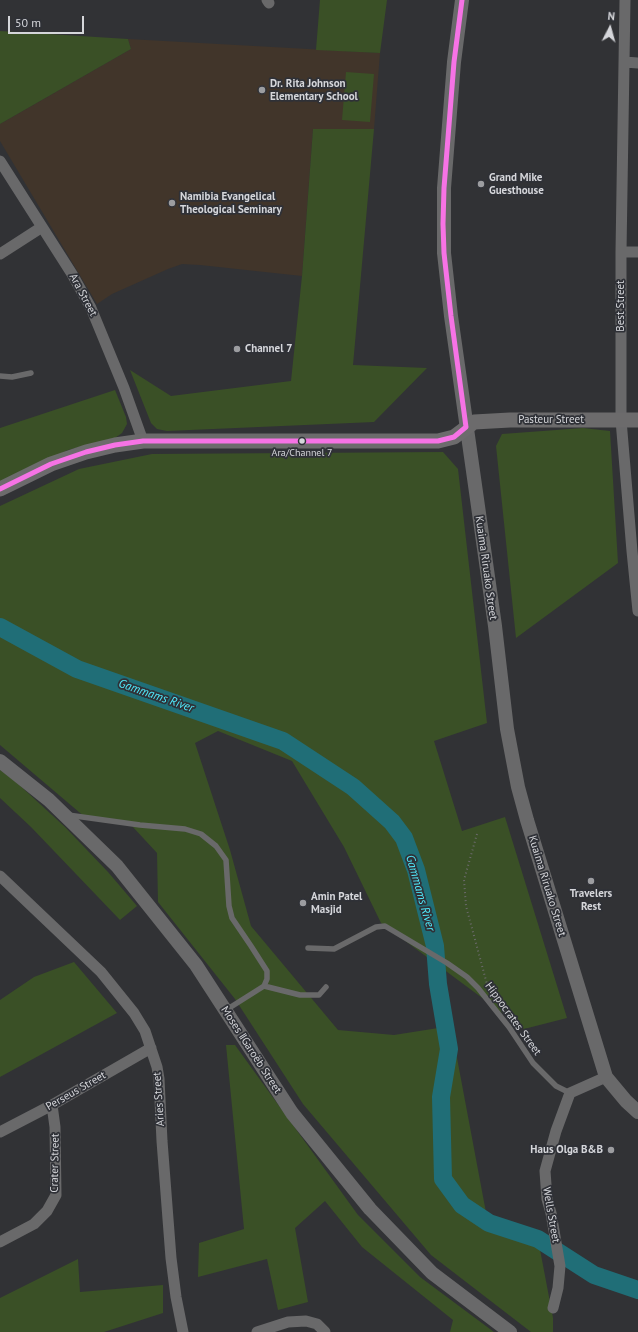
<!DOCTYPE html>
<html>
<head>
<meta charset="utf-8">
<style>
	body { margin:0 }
	#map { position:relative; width:638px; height:1332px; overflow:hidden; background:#313235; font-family:"PT Sans",sans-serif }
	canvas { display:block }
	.north { position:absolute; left:590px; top:8px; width:40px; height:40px; -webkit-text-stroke:3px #2f3137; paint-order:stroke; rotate:6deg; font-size:11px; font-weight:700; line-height:16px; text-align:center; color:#d5d6da }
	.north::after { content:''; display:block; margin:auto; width:14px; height:18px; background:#d5d6da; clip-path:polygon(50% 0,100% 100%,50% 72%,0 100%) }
	.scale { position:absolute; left:8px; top:16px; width:76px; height:18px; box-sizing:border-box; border:2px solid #d5d6da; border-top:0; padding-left:5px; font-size:12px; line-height:14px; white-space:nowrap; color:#d5d6da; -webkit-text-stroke:3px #2f3137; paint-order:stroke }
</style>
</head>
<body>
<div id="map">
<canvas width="638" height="1332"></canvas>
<div class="north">N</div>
<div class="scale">50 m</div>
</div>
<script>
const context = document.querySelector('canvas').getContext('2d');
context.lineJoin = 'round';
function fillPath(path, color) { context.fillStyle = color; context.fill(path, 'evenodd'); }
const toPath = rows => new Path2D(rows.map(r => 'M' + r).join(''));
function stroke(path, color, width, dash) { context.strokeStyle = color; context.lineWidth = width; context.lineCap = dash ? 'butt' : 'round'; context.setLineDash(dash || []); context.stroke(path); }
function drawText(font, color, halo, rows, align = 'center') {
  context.font = font + ' "PT Sans",sans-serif'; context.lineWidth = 3.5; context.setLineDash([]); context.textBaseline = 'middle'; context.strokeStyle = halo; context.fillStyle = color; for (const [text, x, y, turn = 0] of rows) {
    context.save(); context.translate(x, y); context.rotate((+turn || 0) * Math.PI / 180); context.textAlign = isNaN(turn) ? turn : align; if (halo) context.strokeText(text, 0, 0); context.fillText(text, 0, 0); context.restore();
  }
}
fillPath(toPath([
	[128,39,380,53,374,129,313,129,302,276,200,265,182,264,168,269,112,294,97,304,0,141,0,124,131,49]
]), '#41352a');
fillPath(toPath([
	[320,0,387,0,380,53,316,50],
	[0,31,128,39,131,49,0,124],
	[346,72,374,74,370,122,342,120],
	[313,129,374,129,353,365,427,368,374,422,167,431,157,429,151,423,130,370,171,396,291,381,302,276],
	[115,390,126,417,127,424,122,433,115,438,68,450,0,483,0,428],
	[583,428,610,431,618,563,516,638,496,446,502,434],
	[443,452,458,469,487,723,434,741,462,831,505,817,567,1018,524,1029,381,923,344,847,292,761,218,731,195,743,230,850,251,926,338,1030,394,1035,451,1026,488,1223,538,1239,553,1318,553,1332,531,1332,431,1255,303,1104,235,999,158,902,157,853,132,826,86,818,0,745,0,506,79,469,152,454],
	[0,770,15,781,65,827,108,872,137,906,120,920,31,827,0,798],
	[74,962,117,1013,0,1077,0,1000,34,977],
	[226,1045,235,1045,358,1215,420,1277,494,1332,450,1332,453,1320,362,1247,325,1201,295,1228,308,1302,278,1310,267,1259,198,1277,199,1243,244,1229],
	[78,1259,80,1292,163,1285,163,1313,104,1332,0,1332,0,1298]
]), '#3a5026');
stroke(toPath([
	[0,627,77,669,283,741,353,787,392,822,404,838,416,870,435,946,438,984,449,1049,441,1097,443,1179,462,1205,489,1223,538,1239,594,1275,638,1290]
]), '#206e77', 18);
stroke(toPath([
	[477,834,464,880,466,906,488,988]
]), '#6b6a6b', 2, [1, 3]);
stroke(toPath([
	[0,376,12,377,31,373],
	[68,815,140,825,185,829,201,834,216,846,226,860,229,906,232,918,251,946,267,971,267,979,264,986,226,1010],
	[308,948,334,949,376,927,385,926,447,963,467,977,478,988,493,1007,509,1027,533,1063,556,1086,570,1093],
	[264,986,300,995,319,995,326,987]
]), '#69696a', 5.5);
stroke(toPath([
	[267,0,269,3],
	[625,0,621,252,621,420,632,551,638,611],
	[625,62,638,63],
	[0,161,72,274,91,308,124,388,143,441],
	[621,252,638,252],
	[0,254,42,227],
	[0,876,101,972,134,1013,145,1031,157,1067,159,1079,162,1141,171,1258,176,1297,183,1332],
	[0,1132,52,1105,151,1048],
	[0,1242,34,1224,47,1211,56,1195,55,1127,52,1105],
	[553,1308,558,1288,560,1266,551,1213,547,1199,545,1171,556,1131,570,1093,606,1077],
	[257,1332,288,1322,306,1321,317,1324,325,1332]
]), '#69696a', 11);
stroke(toPath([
	[462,0,454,62,444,188,444,253,451,316,495,626,507,729,518,787,527,820,606,1077,626,1101,638,1112],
	[0,761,49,800,117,866,196,965,292,1113,370,1209,432,1273,510,1332]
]), '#69696a', 14);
stroke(toPath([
	[0,489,51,464,86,452,115,445,143,441,438,441,454,437,474,422,510,420,638,420]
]), '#6c6b6c', 15);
stroke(toPath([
	[0,489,51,464,86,452,115,445,143,441,438,441,454,437,466,427,451,316,444,253,443,224,444,188,454,62,462,0]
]), '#f673e5', 5);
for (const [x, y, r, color] of [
	[262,90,4,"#9c9da0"],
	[481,184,4,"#9c9da0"],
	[172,203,4,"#9c9da0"],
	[237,349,4,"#9c9da0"],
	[302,441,3.5,"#d5d6da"],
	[591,881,4,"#9c9da0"],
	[303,903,4,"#9c9da0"],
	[611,1150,4,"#9c9da0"]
]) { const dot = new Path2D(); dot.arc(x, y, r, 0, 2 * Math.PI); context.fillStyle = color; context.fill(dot); stroke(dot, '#2f3137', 1.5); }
drawText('10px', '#d5d6da', '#2f3137', [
	["Ara/Channel 7",302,453]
]);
drawText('bold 11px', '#d5d6da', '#2f3137', [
	["Dr. Rita Johnson",270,84],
	["Elementary School",270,97],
	["Grand Mike",489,178],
	["Guesthouse",489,191],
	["Namibia Evangelical",180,197],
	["Theological Seminary",180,210],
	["Channel 7",245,349],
	["Travelers",591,894,"center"],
	["Rest",591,907,"center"],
	["Amin Patel",311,897],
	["Masjid",311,910],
	["Haus Olga B&B",603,1150,"right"]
], 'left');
drawText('11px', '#d5d6da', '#2f3137', [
	["Ara Street",83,295,62],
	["Best Street",621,306,-90],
	["Pasteur Street",551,420],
	["Kuaima Riruako Street",486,568,82],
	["Kuaima Riruako Street",547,886,73],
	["Hippocrates Street",513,1019,54],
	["Moses ǁGaroëb Street",251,1050,57],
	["Perseus Street",76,1091,-30],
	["Aries Street",159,1099,-94],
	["Crater Street",55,1163,-89],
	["Wells Street",551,1215,80]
]);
drawText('italic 12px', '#50ebfd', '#2f3137', [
	["Gammams River",156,696,19],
	["Gammams River",420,893,74]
]);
</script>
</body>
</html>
